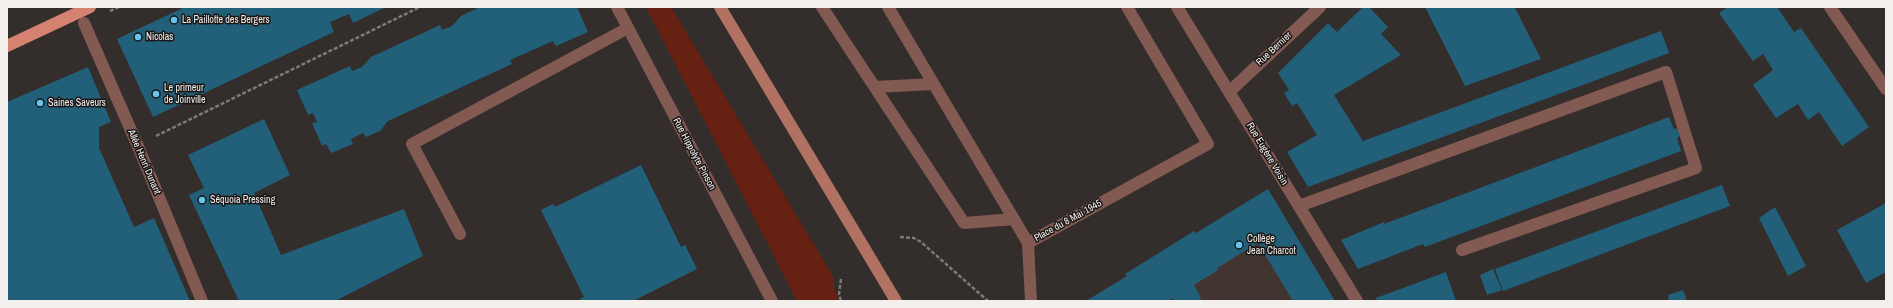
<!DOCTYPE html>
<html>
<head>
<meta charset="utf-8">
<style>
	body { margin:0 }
	#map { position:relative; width:1893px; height:308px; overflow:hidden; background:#332d2b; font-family:"Archivo Narrow",sans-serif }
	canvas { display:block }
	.frame { position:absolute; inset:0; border:8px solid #f3efed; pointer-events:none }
</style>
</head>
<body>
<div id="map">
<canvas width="1893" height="308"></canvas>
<div class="frame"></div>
</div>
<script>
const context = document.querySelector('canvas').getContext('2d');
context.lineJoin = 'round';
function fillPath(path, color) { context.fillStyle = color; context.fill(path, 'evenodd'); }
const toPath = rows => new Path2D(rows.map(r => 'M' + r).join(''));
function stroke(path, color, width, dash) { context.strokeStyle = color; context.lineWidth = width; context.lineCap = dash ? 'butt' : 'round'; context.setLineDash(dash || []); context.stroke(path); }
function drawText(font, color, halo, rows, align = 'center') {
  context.font = font + ' "Archivo Narrow",sans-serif'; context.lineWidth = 3; context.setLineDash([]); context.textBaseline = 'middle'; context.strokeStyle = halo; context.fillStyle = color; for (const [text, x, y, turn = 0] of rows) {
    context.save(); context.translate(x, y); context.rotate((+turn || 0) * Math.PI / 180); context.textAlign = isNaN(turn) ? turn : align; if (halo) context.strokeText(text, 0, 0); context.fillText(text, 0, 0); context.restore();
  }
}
fillPath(toPath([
	[1268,189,1335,301,1086,301]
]), '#413431');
fillPath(toPath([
	[646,7,671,7,834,278,834,287,839,301,797,301]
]), '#672113');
fillPath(toPath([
	[185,7,386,7,353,23,349,14,330,22,334,32,153,117,117,39],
	[480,7,577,7,588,32,556,46,553,41,510,60,512,64,388,121,380,131,366,137,363,133,351,139,353,144,331,153,326,144,322,146,312,123,317,122,313,113,308,115,297,90,350,66,352,71,362,67,371,57,440,25,442,30,452,26,461,16],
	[1363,7,1369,7,1388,27,1381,34,1401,55,1334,95,1363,141,1661,31,1669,53,1308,187,1287,152,1317,135,1297,103,1292,106,1284,93,1289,90,1278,73,1328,23,1337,32],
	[1425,7,1516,7,1515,8,1541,59,1465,86],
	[1728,7,1777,7,1794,32,1801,28,1869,127,1842,146,1819,112,1808,120,1798,104,1776,118,1753,85,1773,70,1763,54,1753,61,1719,13],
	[88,67,111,122,99,127,99,148,134,227,154,218,190,301,7,301,7,102],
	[1669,117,1674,129,1677,128,1680,136,1677,138,1681,151,1425,247,1423,244,1358,269,1341,240,1384,222,1384,224],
	[264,119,290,175,254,193,281,255,404,209,423,256,335,301,239,301,189,195,204,188,188,155],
	[641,165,681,247,685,245,697,269,633,301,577,301,584,297,541,210,553,204,555,207],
	[1722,185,1730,206,1503,291,1495,269],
	[1268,189,1335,301,1293,301,1258,243,1217,268,1218,270,1194,285,1200,296,1201,301,1174,301,1173,298,1168,301,1086,301,1127,276,1125,274,1194,231,1196,233],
	[1886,203,1886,272,1866,283,1837,230],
	[1775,207,1806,266,1788,276,1759,218],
	[1493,269,1502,290,1487,295,1480,275],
	[1446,272,1456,301,1377,301,1376,298],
	[1683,290,1687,301,1664,301,1669,299,1668,295]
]), '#22607a');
stroke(toPath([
	[110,11,119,7],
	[156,136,420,7],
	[900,237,914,238,921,242,988,301],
	[841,279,839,294,841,301]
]), '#7f7a78', 2.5, [4, 2]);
stroke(toPath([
	[822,7,964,223,1014,219],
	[888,7,1028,243,1031,301],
	[875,87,933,84],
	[1299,206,1666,72,1696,168,1462,250],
	[460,234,412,144,628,28],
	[1028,243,1208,144,1127,7]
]), '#835a51', 12);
stroke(toPath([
	[617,7,772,301],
	[1177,7,1357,301],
	[1830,7,1886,89],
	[84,23,137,144,202,301],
	[1229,92,1320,7]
]), '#835a51', 12);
stroke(toPath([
	[720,7,896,301]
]), '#b17163', 12);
stroke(toPath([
	[7,46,90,7]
]), '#d58271', 12);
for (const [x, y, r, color] of [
	[174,20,4,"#65c5ee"],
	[138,37,4,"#65c5ee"],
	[156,94,4,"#65c5ee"],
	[40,103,4,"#65c5ee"],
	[202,200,4,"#65c5ee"],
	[1239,245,4,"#65c5ee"]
]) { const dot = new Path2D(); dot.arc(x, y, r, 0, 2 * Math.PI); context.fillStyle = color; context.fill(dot); stroke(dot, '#191615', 1.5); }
drawText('10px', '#f3efed', '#191615', [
	["La Paillotte des Bergers",182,20],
	["Nicolas",146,37],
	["Le primeur",164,88],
	["de Joinville",164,100],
	["Saines Saveurs",48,103],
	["Séquoia Pressing",210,200],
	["Collège",1247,239],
	["Jean Charcot",1247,251]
], 'left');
drawText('10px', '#f3efed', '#191615', [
	["Rue Bernier",1274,49,-43],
	["Rue Hippolyte Pinson",694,154,62],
	["Rue Eugène Voisin",1267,154,59],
	["Allée Henri Dunant",144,162,67],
	["Place du 8 Mai 1945",1068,221,-29]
]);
</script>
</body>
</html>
